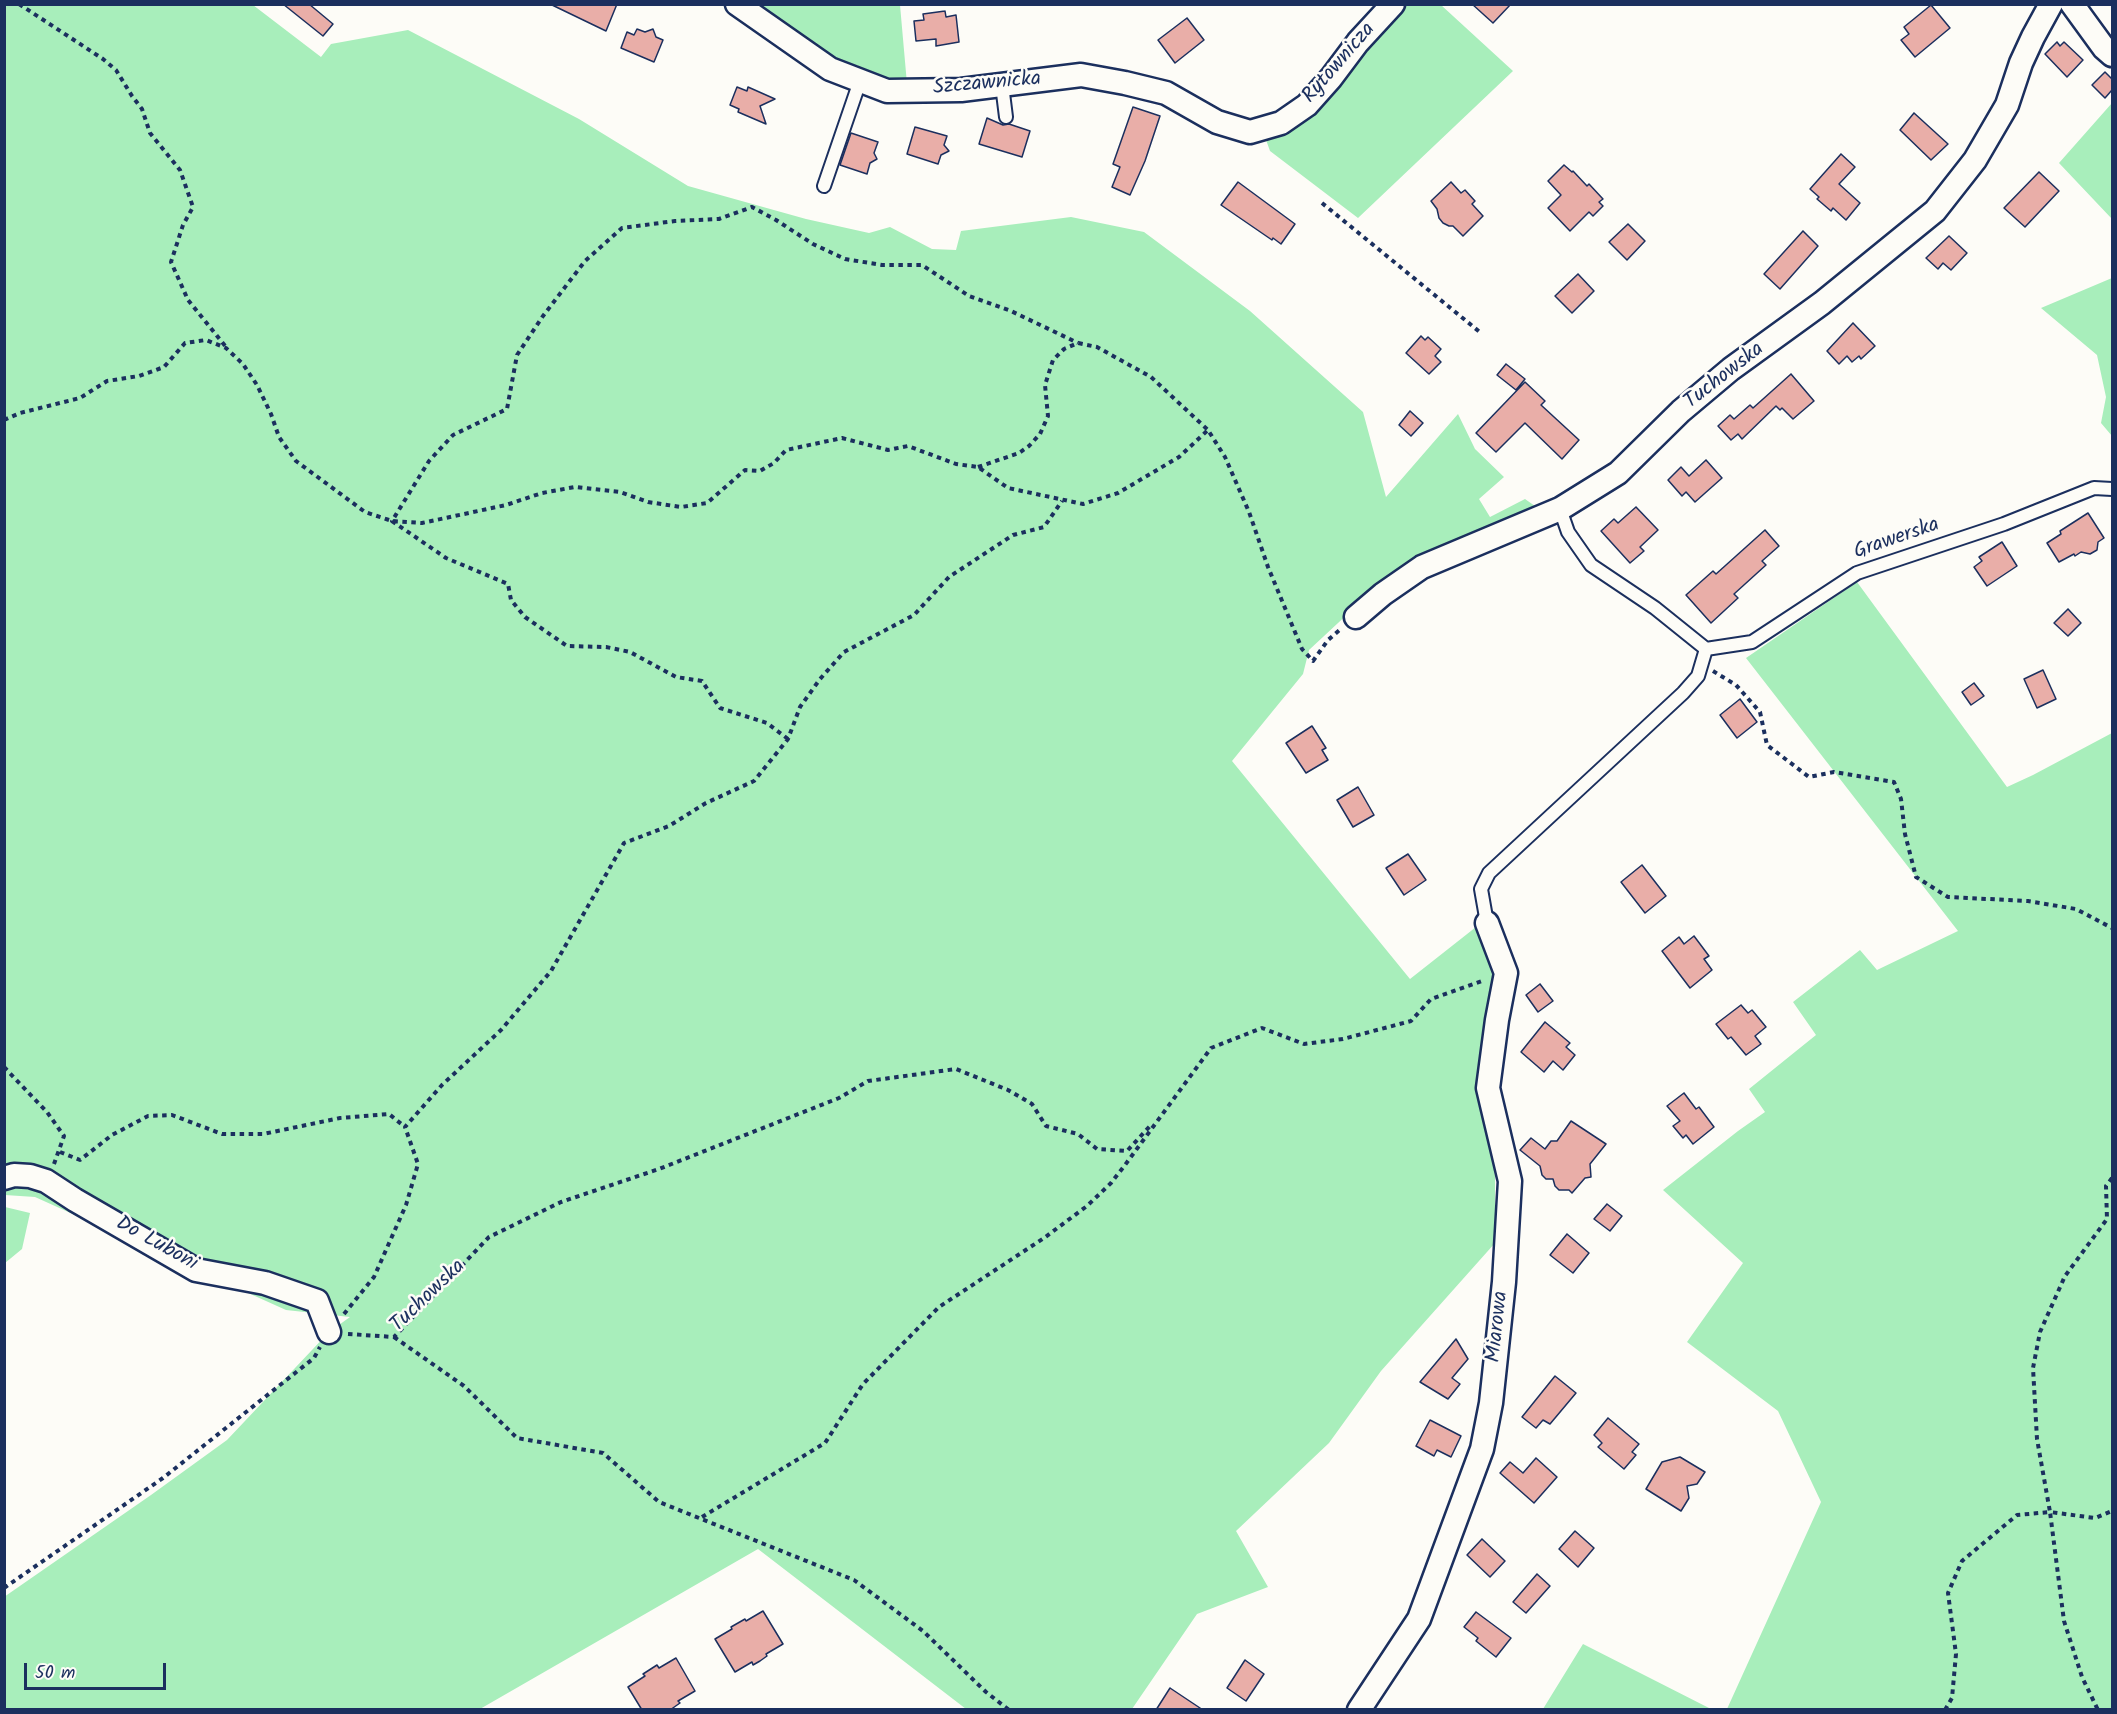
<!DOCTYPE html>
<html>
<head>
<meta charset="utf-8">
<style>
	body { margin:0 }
	#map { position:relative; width:2117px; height:1714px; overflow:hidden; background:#fdfcf7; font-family:Kalam,sans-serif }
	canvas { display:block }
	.frame { position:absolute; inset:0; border:6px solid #1b2f5e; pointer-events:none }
	.scale { position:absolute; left:24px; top:1663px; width:142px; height:27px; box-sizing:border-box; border:3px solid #1b2f5e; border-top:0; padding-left:8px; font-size:18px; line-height:21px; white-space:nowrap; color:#1b2f5e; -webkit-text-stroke:4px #fdfcf7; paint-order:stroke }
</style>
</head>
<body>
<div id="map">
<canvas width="2117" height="1714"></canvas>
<div class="frame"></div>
<div class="scale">50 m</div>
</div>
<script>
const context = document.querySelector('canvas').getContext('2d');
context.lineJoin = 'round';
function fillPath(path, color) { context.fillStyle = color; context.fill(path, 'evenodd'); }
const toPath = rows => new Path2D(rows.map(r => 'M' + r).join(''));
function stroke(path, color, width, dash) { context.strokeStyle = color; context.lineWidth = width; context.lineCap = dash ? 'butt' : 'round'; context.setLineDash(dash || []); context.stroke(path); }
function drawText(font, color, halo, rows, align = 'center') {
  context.font = font + ' Kalam,sans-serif'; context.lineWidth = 5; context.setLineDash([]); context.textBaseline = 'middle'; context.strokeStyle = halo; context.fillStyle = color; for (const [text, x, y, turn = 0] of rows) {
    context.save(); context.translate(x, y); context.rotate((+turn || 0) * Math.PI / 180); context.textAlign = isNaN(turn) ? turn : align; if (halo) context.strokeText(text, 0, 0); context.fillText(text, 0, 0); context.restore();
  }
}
fillPath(toPath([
	[5,5,253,5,321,57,331,44,408,30,579,119,688,186,806,219,869,233,890,227,932,249,956,250,961,231,1071,217,1144,232,1250,311,1363,412,1386,497,1458,414,1475,449,1504,477,1479,499,1490,517,1525,499,1542,511,1381,583,1309,650,1303,674,1232,761,1410,979,1476,927,1493,966,1491,1024,1480,1081,1495,1176,1495,1243,1381,1371,1329,1443,1236,1531,1268,1587,1197,1614,1132,1709,966,1709,758,1549,480,1709,5,1709,4,1597,151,1495,227,1440,329,1332,350,1317,286,1310,35,1197,5,1195],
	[755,5,900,5,907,84,875,80,857,65,840,69],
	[1404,5,1441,5,1513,71,1358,218,1270,151,1265,137,1297,126,1333,92,1354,61],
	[2112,103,2112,219,2059,163],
	[2112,278,2112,436,2101,423,2106,397,2097,355,2041,308],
	[1857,582,2007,787,2033,775,2112,733,2112,1709,1727,1709,1821,1502,1778,1411,1687,1342,1743,1263,1663,1190,1738,1131,1765,1112,1749,1089,1816,1035,1793,1002,1860,950,1877,970,1958,931,1746,658],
	[5,1207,30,1213,22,1249,5,1263],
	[1583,1644,1711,1709,1543,1709]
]), '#a8eebb');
const building = toPath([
	[283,4,309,4,333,24,323,36,283,4],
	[550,4,617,4,606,31,550,4],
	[1472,4,1511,4,1493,23,1472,4],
	[1931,5,1950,28,1915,57,1901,40,1909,34,1904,27,1931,5],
	[945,11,946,17,956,15,959,42,936,46,936,39,916,41,914,21,924,20,923,14,945,11],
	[1187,18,1204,40,1175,63,1158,40,1187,18],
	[637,29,645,32,653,29,656,37,663,40,654,62,621,48,627,32,634,35,637,29],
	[2057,42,2060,46,2064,42,2083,60,2067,77,2045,54,2057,42],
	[2105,72,2112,79,2112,90,2105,98,2092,85,2105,72],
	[737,87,747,91,748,87,775,99,760,106,766,124,738,112,739,109,730,105,737,87],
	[1133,107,1160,116,1145,161,1130,195,1112,187,1120,167,1113,164,1133,107],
	[1914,113,1948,144,1931,160,1900,130,1914,113],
	[987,118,1003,125,1009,124,1030,131,1022,157,979,144,987,118],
	[915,127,947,136,944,145,949,151,941,155,938,164,907,154,915,127],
	[851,133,878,142,874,153,877,159,870,163,867,174,840,165,851,133],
	[1841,154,1855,167,1839,184,1860,203,1846,220,1833,208,1831,211,1817,199,1819,197,1810,189,1841,154],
	[1564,165,1572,172,1573,171,1587,186,1589,184,1603,199,1599,202,1603,206,1593,216,1589,212,1570,231,1548,208,1561,195,1548,181,1564,165],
	[2039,172,2059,191,2025,227,2004,208,2039,172],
	[1238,182,1295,224,1281,244,1273,238,1272,240,1221,205,1238,182],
	[1451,182,1461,193,1465,190,1475,201,1472,204,1483,216,1463,236,1453,226,1449,226,1443,223,1439,218,1437,209,1431,201,1451,182],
	[1628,224,1645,241,1627,260,1609,242,1628,224],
	[1803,231,1818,246,1780,289,1764,274,1803,231],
	[1949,236,1967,253,1951,270,1943,263,1938,269,1926,258,1949,236],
	[1578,274,1594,291,1572,313,1555,296,1578,274],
	[1853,323,1875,346,1861,359,1859,356,1852,362,1847,356,1839,364,1827,351,1853,323],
	[1421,336,1425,340,1428,337,1441,349,1435,356,1441,362,1429,374,1406,353,1421,336],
	[1506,364,1525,379,1516,390,1497,375,1506,364],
	[1791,374,1814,401,1793,419,1782,408,1780,410,1776,406,1742,439,1738,434,1731,440,1718,426,1730,415,1734,419,1750,405,1753,408,1791,374],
	[1525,382,1545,401,1541,405,1579,440,1562,459,1525,423,1496,452,1476,433,1525,382],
	[1410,411,1423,423,1411,436,1399,425,1410,411],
	[1706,460,1722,478,1695,502,1686,492,1682,496,1668,480,1681,467,1689,476,1706,460],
	[1636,507,1658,530,1640,547,1644,551,1630,563,1601,531,1614,519,1618,523,1636,507],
	[2088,513,2104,538,2098,542,2097,550,2090,554,2081,552,2075,556,2074,554,2059,562,2047,543,2061,534,2060,531,2088,513],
	[1765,530,1779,546,1762,561,1766,565,1734,594,1738,598,1711,623,1686,595,1713,571,1716,574,1765,530],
	[2002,542,2017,566,1987,586,1974,567,1982,561,1979,557,2002,542],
	[2068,609,2081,623,2068,636,2054,623,2068,609],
	[2043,670,2056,699,2037,708,2024,679,2043,670],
	[1974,683,1984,696,1971,705,1962,692,1974,683],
	[1740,699,1757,722,1737,738,1720,715,1740,699],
	[1312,726,1326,748,1322,750,1328,760,1306,773,1286,743,1312,726],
	[1358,787,1374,815,1353,827,1337,800,1358,787],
	[1408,854,1426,880,1404,895,1386,868,1408,854],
	[1642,865,1666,896,1645,913,1621,882,1642,865],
	[1694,936,1709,956,1704,959,1712,970,1690,988,1662,951,1679,937,1684,944,1694,936],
	[1540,984,1553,1001,1538,1012,1526,995,1540,984],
	[1741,1005,1748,1013,1752,1010,1766,1027,1755,1036,1761,1044,1746,1055,1731,1037,1728,1039,1716,1024,1741,1005],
	[1545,1022,1570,1043,1566,1047,1575,1055,1563,1070,1553,1061,1544,1072,1521,1052,1545,1022],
	[1684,1093,1696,1109,1699,1107,1714,1127,1693,1144,1686,1135,1683,1138,1673,1126,1680,1121,1667,1106,1684,1093],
	[1571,1121,1606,1144,1590,1164,1591,1177,1585,1178,1572,1193,1569,1190,1559,1190,1555,1186,1553,1179,1546,1179,1542,1175,1540,1166,1520,1150,1531,1138,1545,1149,1551,1141,1557,1141,1571,1121],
	[1607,1204,1622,1216,1610,1231,1594,1219,1607,1204],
	[1567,1234,1589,1253,1573,1273,1550,1255,1567,1234],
	[1456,1339,1468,1359,1452,1378,1460,1384,1448,1399,1420,1382,1456,1339],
	[1555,1376,1576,1393,1550,1424,1543,1420,1536,1428,1522,1417,1555,1376],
	[1608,1418,1639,1444,1632,1452,1636,1455,1624,1469,1598,1447,1602,1443,1594,1435,1608,1418],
	[1430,1420,1461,1436,1451,1457,1437,1450,1434,1456,1416,1446,1430,1420],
	[1680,1457,1705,1472,1697,1484,1687,1486,1689,1498,1681,1511,1646,1489,1662,1462,1680,1457],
	[1536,1458,1557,1477,1534,1503,1500,1473,1510,1462,1523,1473,1536,1458],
	[1575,1531,1594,1548,1578,1567,1559,1549,1575,1531],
	[1482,1539,1505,1561,1490,1577,1467,1555,1482,1539],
	[1537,1574,1550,1586,1526,1613,1513,1602,1537,1574],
	[763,1611,783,1644,766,1654,767,1656,760,1661,753,1665,752,1662,735,1672,715,1639,732,1629,731,1627,745,1619,746,1621,763,1611],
	[1476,1612,1511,1638,1496,1657,1476,1641,1478,1638,1464,1627,1476,1612],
	[676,1658,695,1691,678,1701,680,1703,670,1710,642,1710,628,1687,645,1676,643,1674,657,1665,659,1668,676,1658],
	[1245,1660,1264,1674,1246,1701,1227,1688,1245,1660],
	[1170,1688,1203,1710,1156,1710,1170,1688]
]);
fillPath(building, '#e9aea8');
stroke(building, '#1b2f5e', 1.5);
const lane = toPath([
	[1002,85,1006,117],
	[824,186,860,81],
	[1560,509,1568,532,1591,565,1655,608,1706,649],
	[1706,649,1752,642,1857,573,2004,524,2094,488,2112,489],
	[1487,923,1481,889,1489,873,1683,693,1698,676,1706,649]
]);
const street = toPath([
	[737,4,830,69,887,91,961,90,1081,75,1125,83,1166,93,1217,122,1250,132,1281,123,1307,105,1331,78,1358,42,1393,4],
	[2072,4,2104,48,2112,55],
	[1356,617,1383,594,1422,567,1560,509,1618,473,1681,411,1731,369,1822,303,1935,211,1975,160,2007,105,2021,63,2033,37,2051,4],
	[4,1178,14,1175,30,1176,46,1181,75,1200,196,1270,265,1283,317,1301,329,1332],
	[1359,1710,1419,1619,1482,1449,1491,1403,1504,1282,1510,1181,1488,1088,1497,1020,1506,973,1487,923]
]);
stroke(lane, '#1b2f5e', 16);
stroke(street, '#1b2f5e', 27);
stroke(toPath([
	[19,4,103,59,116,70,132,96,142,109,150,133,180,170,193,207,183,225,171,262,188,300,226,347],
	[1322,203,1481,333],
	[4,420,20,413,80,398,107,381,139,376,164,367,185,343,206,340,226,348,243,364,257,385,271,414,279,437,296,461,365,512,392,521,422,523,506,505,542,493,575,487,620,492,648,502,681,507,707,503,745,470,760,471,774,463,786,450,842,438,888,450,908,446,956,464,978,467,1008,488,1083,504,1118,493,1179,457,1208,430,1225,457,1249,512,1268,567,1302,649,1313,661,1328,640,1342,628],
	[978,467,1019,453,1029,446,1040,434,1048,416,1045,385,1053,360,1064,349,1078,343,1097,347,1151,377,1208,430],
	[1713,671,1736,685,1760,712,1767,745,1809,777,1834,772,1894,782,1901,799,1905,834,1916,877,1948,897,2028,901,2076,909,2112,928],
	[788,739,767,723,720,708,702,681,676,677,630,652,606,647,567,646,525,617,511,600,508,584,446,558,392,521,429,461,453,435,507,409,517,355,543,316,585,261,622,228,675,221,719,219,752,207,776,220,813,244,845,259,882,265,922,265,969,296,1011,311,1078,343],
	[4,1067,47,1112,64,1136,54,1164],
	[60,1152,80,1160,112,1135,148,1116,172,1115,222,1134,263,1134,340,1118,389,1114,405,1127],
	[2112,1178,2106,1186,2107,1219,2065,1276,2040,1332,2033,1368,2037,1439,2050,1512,2095,1518,2112,1511],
	[344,1314,374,1277,406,1205,418,1164,405,1127,442,1085,501,1030,551,971,624,843,669,826,706,803,754,781,788,739,800,707,820,679,844,652,914,615,949,577,1013,535,1044,527,1062,501],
	[348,1334,394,1337,489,1237,561,1202,659,1169,839,1098,868,1081,956,1069,1008,1090,1032,1104,1046,1126,1078,1134,1097,1149,1127,1151,1150,1126],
	[394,1337,464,1386,517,1438,603,1453,659,1502,854,1580,923,1631,986,1692,1009,1710],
	[702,1517,825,1443,863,1384,939,1307,1044,1238,1087,1206,1111,1183,1125,1165,1211,1048,1262,1028,1304,1044,1343,1039,1411,1021,1431,999,1485,980],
	[4,1588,163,1478,314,1358,320,1347],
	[1945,1710,1952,1698,1956,1654,1948,1593,1962,1561,2017,1515,2050,1512,2064,1621,2082,1677,2098,1710]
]), '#1b2f5e', 4, [4.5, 4.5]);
stroke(lane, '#fdfcf7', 12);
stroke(street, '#fdfcf7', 22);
drawText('21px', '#1b2f5e', '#fdfcf7', [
	["Rytownicza",1340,64,-49],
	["Szczawnicka",987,85,-5],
	["Tuchowska",1725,377,-38],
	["Grawerska",1897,540,-19],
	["Do Luboni",156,1245,29],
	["Tuchowska",429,1297,-44],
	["Miarowa",1499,1327,-84]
]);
</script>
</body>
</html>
